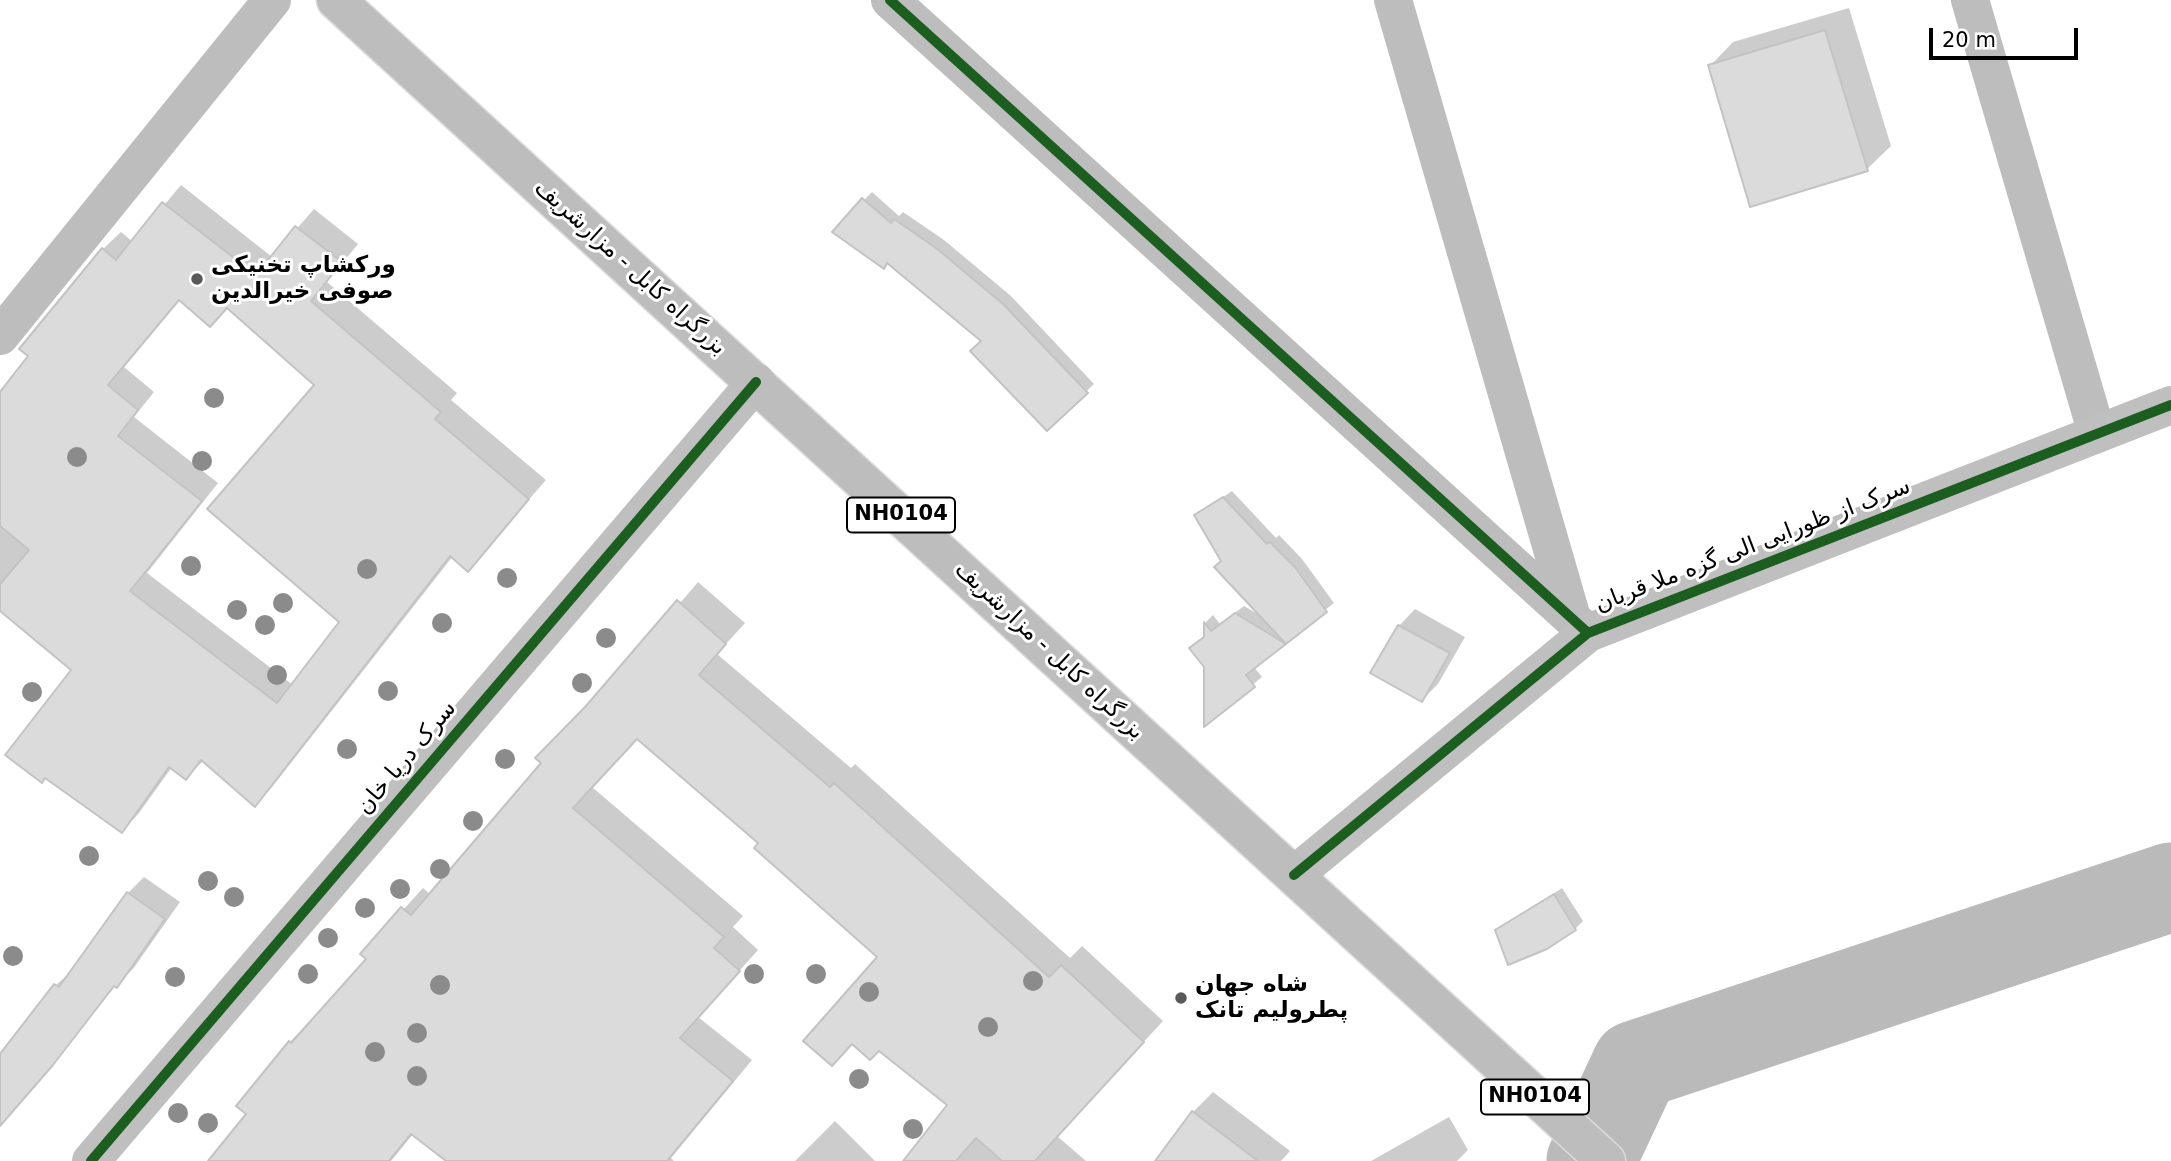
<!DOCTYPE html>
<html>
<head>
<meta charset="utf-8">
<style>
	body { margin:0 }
	#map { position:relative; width:2171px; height:1161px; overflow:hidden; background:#fff; font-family:"DejaVu Sans",sans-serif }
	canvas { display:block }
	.scale { position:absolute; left:1929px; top:28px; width:149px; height:32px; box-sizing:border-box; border:4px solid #000; border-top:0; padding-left:9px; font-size:21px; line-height:24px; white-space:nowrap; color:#000; -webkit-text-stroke:5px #fff; paint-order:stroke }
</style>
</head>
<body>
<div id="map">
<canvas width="2171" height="1161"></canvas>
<div class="scale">20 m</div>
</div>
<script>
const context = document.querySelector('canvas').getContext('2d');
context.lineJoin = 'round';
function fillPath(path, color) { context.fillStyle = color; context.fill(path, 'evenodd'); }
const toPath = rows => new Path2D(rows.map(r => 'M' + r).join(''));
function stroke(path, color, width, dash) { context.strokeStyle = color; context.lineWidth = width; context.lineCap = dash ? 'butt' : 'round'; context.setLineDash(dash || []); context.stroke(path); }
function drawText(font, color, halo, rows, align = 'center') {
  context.font = font + ' "DejaVu Sans",Vazirmatn,sans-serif'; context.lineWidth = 6; context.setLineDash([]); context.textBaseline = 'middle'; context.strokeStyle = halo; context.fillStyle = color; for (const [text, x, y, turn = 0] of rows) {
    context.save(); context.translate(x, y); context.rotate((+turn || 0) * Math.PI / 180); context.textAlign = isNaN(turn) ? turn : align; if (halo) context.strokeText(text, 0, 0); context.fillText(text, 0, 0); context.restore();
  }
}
fillPath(toPath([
	[1849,8,1891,146,1867,169,1710,66,1733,42],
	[181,185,272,257,314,209,358,244,327,282,457,393,451,400,546,480,468,569,453,556,272,787,255,805,204,760,186,778,172,767,139,813,122,831,46,777,73,669,0,609,0,395,30,356,103,249,121,232,133,242],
	[180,299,228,307,316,385,341,622,293,685,147,573,218,483,134,417,154,392,124,367],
	[872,192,899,216,903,212,944,240,1011,296,1094,384,1047,428,984,340,864,200],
	[1232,491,1276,538,1279,535,1302,559,1334,603,1253,666,1262,677,1206,723,1206,622,1213,615,1220,624,1244,606,1261,616,1196,516],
	[698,582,745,623,717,654,851,768,855,764,1070,958,1082,946,1163,1021,1057,1136,1086,1161,905,1161,949,1104,879,957,761,843,637,738,592,787,743,916,733,927,758,950,698,1017,752,1060,671,1158,674,1161,449,1161,414,1133,391,1161,211,1161,248,1114,238,1106,290,1042,369,958,363,954,423,888,431,895],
	[1415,609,1465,637,1438,684,1422,700,1372,673,1399,626],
	[144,877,180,902,133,969,116,985,39,1081,0,1078,0,1057,56,985,73,970,128,893],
	[1562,888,1583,921,1575,929,1497,931],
	[1213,1092,1290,1151,1281,1161,1157,1161,1193,1112],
	[1449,1117,1468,1150,1457,1161,1371,1161],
	[835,1121,875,1161,795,1161]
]), '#0003');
stroke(toPath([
	[1591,1161,1636,1065,2171,887]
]), '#bababa', 89);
const building = toPath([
	[1825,30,1868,171,1750,207,1708,65,1825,30],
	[862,198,891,223,894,219,936,248,1003,304,1088,393,1047,431,970,351,981,341,887,263,884,269,832,232,862,198],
	[162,202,256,275,295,226,342,262,311,301,441,412,435,419,529,499,468,572,450,556,255,807,201,760,186,780,169,767,122,833,45,778,42,783,5,755,71,670,0,611,0,584,29,550,0,526,0,392,28,356,19,349,102,248,116,260,162,202],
	[179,300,210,327,227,308,314,385,207,509,339,622,277,703,130,591,202,501,118,436,138,410,108,385,179,300],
	[1223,497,1267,544,1270,542,1295,567,1327,612,1286,644,1214,567,1221,561,1194,515,1223,497],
	[677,600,726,644,699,675,830,787,834,783,1049,977,1061,965,1144,1042,1035,1161,1002,1161,976,1138,956,1161,903,1161,947,1105,879,1051,870,1060,852,1044,832,1066,803,1041,877,957,754,848,758,843,637,739,573,808,724,937,714,948,740,971,680,1038,733,1081,667,1161,446,1161,411,1134,389,1161,208,1161,246,1114,236,1106,289,1041,291,1043,366,959,360,954,401,907,411,915,541,763,535,758,586,706,677,600],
	[1235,613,1286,644,1246,675,1255,687,1204,727,1204,667,1189,648,1204,637,1204,622,1211,631,1235,613],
	[1398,625,1450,653,1422,702,1370,673,1398,625],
	[127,892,165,919,117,988,114,986,53,1065,0,1126,0,1054,54,984,59,987,127,892],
	[1554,894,1576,930,1547,949,1508,965,1495,930,1554,894],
	[1192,1111,1258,1161,1155,1161,1192,1111]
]);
fillPath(building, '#dbdbdb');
stroke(building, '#c3c3c3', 2);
const highway = toPath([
	[336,0,1606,1161]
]);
stroke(highway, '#dbdbdb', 41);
stroke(toPath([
	[890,0,1588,633],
	[1393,0,1572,618],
	[1970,0,2097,434],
	[0,336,272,0]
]), '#bdbdbd', 38);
stroke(toPath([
	[1294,875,1588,633,2171,405],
	[91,1161,756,382]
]), '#bfbfbf', 38);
stroke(highway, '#bdbdbd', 38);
stroke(toPath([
	[890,0,1588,633],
	[1294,875,1588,633,2171,405],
	[91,1161,756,382]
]), '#1b5e20', 10);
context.fillStyle = '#8b8b8b';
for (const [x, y] of [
	[214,398],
	[77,457],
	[202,461],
	[191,566],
	[367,569],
	[507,578],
	[283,603],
	[237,610],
	[442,623],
	[265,625],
	[606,638],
	[277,675],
	[582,683],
	[388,691],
	[32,692],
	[347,749],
	[505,759],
	[473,821],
	[89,856],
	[440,869],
	[208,881],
	[400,889],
	[234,897],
	[365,908],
	[328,938],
	[13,956],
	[308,974],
	[754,974],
	[816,974],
	[175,977],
	[1033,981],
	[440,985],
	[869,992],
	[988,1027],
	[417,1033],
	[375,1052],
	[417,1076],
	[859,1079],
	[178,1113],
	[208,1123],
	[913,1129]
]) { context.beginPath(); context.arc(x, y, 10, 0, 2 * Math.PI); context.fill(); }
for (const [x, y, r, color] of [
	[197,279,7,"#595959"],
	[1181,998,7,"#595959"]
]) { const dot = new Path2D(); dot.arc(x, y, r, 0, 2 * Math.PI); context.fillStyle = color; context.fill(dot); stroke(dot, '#fff', 2.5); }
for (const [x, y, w] of [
	[901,515,108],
	[1535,1097,108]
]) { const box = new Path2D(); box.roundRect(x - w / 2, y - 17.5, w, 35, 5); context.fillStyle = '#fff'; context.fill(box); stroke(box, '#000', 2); }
drawText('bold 21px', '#000', null, [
	["NH0104",901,515],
	["NH0104",1535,1097]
]);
drawText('bold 23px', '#000', '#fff', [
	["ورکشاپ تخنیکی",211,266],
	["صوفی خیرالدین",211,292],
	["شاه جهان",1195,985],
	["پطرولیم تانک",1195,1011]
], 'left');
drawText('23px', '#000', '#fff', [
	["بزرگراه کابل - مزارشریف",630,268,42],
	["سرک از ظورایی الی گزه ملا قربان",1753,546,-21],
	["بزرگراه کابل - مزارشریف",1049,651,43],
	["سرک دریا خان",407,758,-50]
]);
</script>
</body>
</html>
